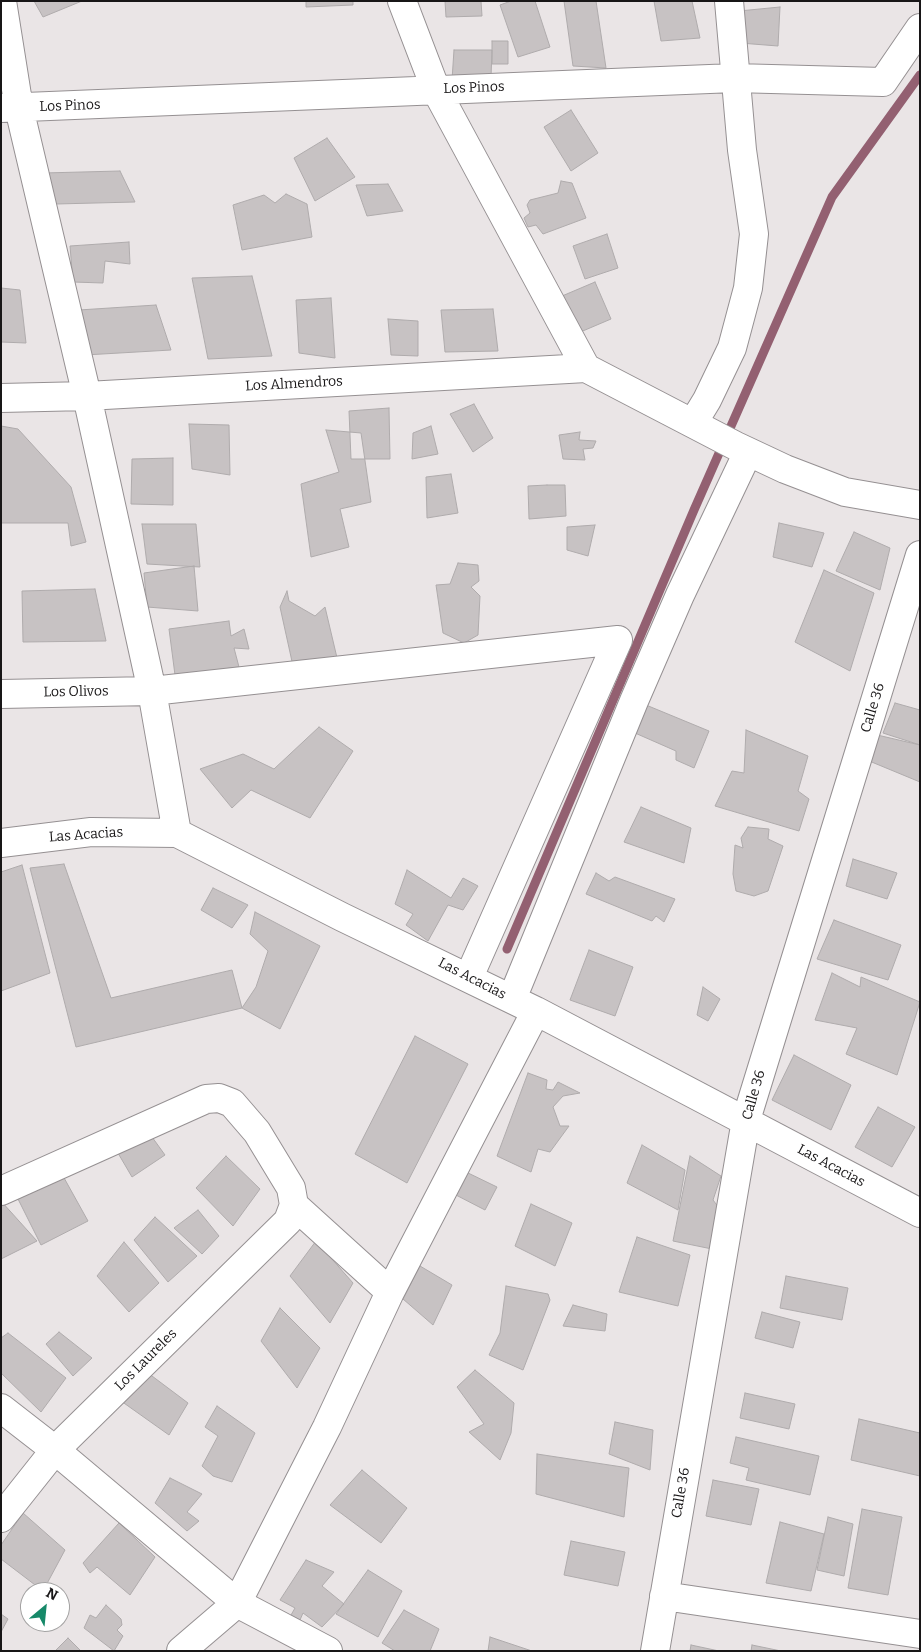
<!DOCTYPE html>
<html>
<head>
<meta charset="utf-8">
<style>
	body { margin:0 }
	#map { position:relative; width:921px; height:1652px; overflow:hidden; background:#eae5e6; font-family:Bitter,serif }
	canvas { display:block }
	.frame { position:absolute; inset:0; border:2px solid #181617; pointer-events:none }
	.north { position:absolute; left:20px; top:1582px; width:50px; height:50px; box-sizing:border-box; background:#fff; border:1px solid #a3a2a2; border-radius:50%; rotate:28deg; font-size:14px; font-weight:700; line-height:20px; text-align:center; color:#181617 }
	.north::after { content:''; display:block; margin:auto; width:18px; height:22px; background:#168969; clip-path:polygon(50% 0,100% 100%,50% 72%,0 100%) }
</style>
</head>
<body>
<div id="map">
<canvas width="921" height="1652"></canvas>
<div class="frame"></div>
<div class="north">N</div>
</div>
<script>
const context = document.querySelector('canvas').getContext('2d');
context.lineJoin = 'round';
const toPath = rows => new Path2D(rows.map(r => 'M' + r).join(''));
function stroke(path, color, width, dash) { context.strokeStyle = color; context.lineWidth = width; context.lineCap = dash ? 'butt' : 'round'; context.setLineDash(dash || []); context.stroke(path); }
function fillPath(path, color) { context.fillStyle = color; context.fill(path, 'evenodd'); }
function drawText(font, color, halo, rows, align = 'center') {
  context.font = font + ' Bitter,serif'; context.lineWidth = 4; context.setLineDash([]); context.textBaseline = 'middle'; context.strokeStyle = halo; context.fillStyle = color; for (const [text, x, y, turn = 0] of rows) {
    context.save(); context.translate(x, y); context.rotate((+turn || 0) * Math.PI / 180); context.textAlign = isNaN(turn) ? turn : align; if (halo) context.strokeText(text, 0, 0); context.fillText(text, 0, 0); context.restore();
  }
}
stroke(toPath([
	[507,949,694,510,832,197,920,75]
]), '#936071', 9);
const building = toPath([
	[34,1,82,1,43,17,34,1],
	[306,1,353,1,353,5,306,7,306,1],
	[445,1,481,1,482,16,446,17,445,1],
	[511,1,535,1,550,47,518,57,500,5,511,1],
	[564,1,596,1,606,68,573,66,564,1],
	[654,1,692,1,700,38,661,41,654,1],
	[780,7,778,46,740,43,739,11,780,7],
	[492,41,508,41,508,64,492,64,492,41],
	[454,50,492,50,491,77,452,80,454,50],
	[571,110,598,153,571,171,544,127,571,110],
	[327,138,355,177,315,201,294,158,327,138],
	[120,171,135,202,56,204,43,173,120,171],
	[561,181,572,183,586,218,543,234,536,225,528,227,524,218,530,213,527,205,530,200,558,193,561,181],
	[388,184,403,211,367,216,356,185,388,184],
	[286,194,307,204,312,237,242,250,233,205,264,195,275,203,286,194],
	[607,234,618,268,585,279,573,246,607,234],
	[129,242,130,264,105,261,103,283,73,282,70,246,129,242],
	[252,276,272,356,208,359,192,278,252,276],
	[595,282,611,319,571,336,555,299,595,282],
	[1,288,20,290,26,343,1,342,1,288],
	[331,298,335,358,299,353,296,300,331,298],
	[156,305,171,350,85,355,79,310,156,305],
	[493,309,498,351,445,352,441,310,493,309],
	[388,319,418,321,418,356,391,355,388,319],
	[474,404,493,438,473,452,450,414,474,404],
	[389,408,390,459,351,459,349,411,389,408],
	[189,424,229,425,230,475,192,469,189,424],
	[1,426,18,429,71,487,86,542,71,546,68,523,1,523,1,426],
	[431,426,438,454,412,459,413,433,431,426],
	[326,430,361,433,371,502,340,509,349,547,311,557,301,484,339,472,326,430],
	[580,432,579,440,596,441,593,448,583,449,585,460,563,459,559,435,580,432],
	[173,458,173,505,131,504,132,459,173,458],
	[451,474,458,513,427,518,426,477,451,474],
	[547,485,565,485,566,516,529,519,528,486,547,485],
	[779,523,824,533,812,567,773,557,779,523],
	[142,524,196,524,200,567,147,564,142,524],
	[595,525,588,556,567,550,567,527,595,525],
	[854,532,890,548,880,590,836,571,854,532],
	[458,563,478,565,479,581,471,587,480,596,478,635,464,643,443,633,436,585,450,584,458,563],
	[194,566,198,611,147,607,144,573,194,566],
	[824,570,874,593,850,671,795,642,824,570],
	[95,589,106,641,23,642,22,591,95,589],
	[287,591,289,601,315,616,325,607,338,662,293,666,280,607,287,591],
	[229,621,231,636,244,629,249,649,234,648,239,667,175,675,169,629,229,621],
	[895,703,920,710,920,745,883,733,895,703],
	[646,705,709,731,694,768,676,760,676,751,635,733,646,705],
	[319,727,353,751,310,818,251,790,232,808,200,769,243,754,274,769,319,727],
	[746,730,808,756,798,791,809,799,799,831,715,806,732,771,744,773,746,730],
	[873,734,920,745,920,782,862,758,873,734],
	[641,807,691,828,684,863,624,842,641,807],
	[748,827,769,829,768,839,783,846,768,891,754,896,736,891,733,874,735,845,743,848,741,838,748,827],
	[853,859,897,873,887,899,846,886,853,859],
	[64,864,111,998,232,970,242,1008,76,1047,30,868,64,864],
	[22,865,50,973,1,991,1,872,22,865],
	[407,870,451,898,463,878,478,886,463,910,448,905,428,941,406,925,413,914,395,904,407,870],
	[596,873,609,881,615,877,675,899,664,922,656,916,652,921,586,894,596,873],
	[213,888,248,905,232,928,201,910,213,888],
	[255,912,320,946,280,1029,242,1008,256,987,268,951,250,934,255,912],
	[834,920,901,945,888,980,817,959,834,920],
	[589,950,633,967,615,1016,570,1000,589,950],
	[832,973,860,987,861,977,920,1002,897,1075,846,1054,857,1028,815,1020,832,973],
	[703,987,720,999,708,1021,697,1015,703,987],
	[415,1036,468,1064,407,1183,355,1154,415,1036],
	[794,1055,851,1085,831,1130,772,1100,794,1055],
	[528,1073,547,1080,546,1089,553,1090,558,1082,580,1093,563,1096,553,1107,560,1126,569,1126,550,1152,538,1149,531,1172,497,1156,528,1073],
	[878,1107,915,1127,892,1167,855,1147,878,1107],
	[147,1130,165,1155,132,1177,115,1148,147,1130],
	[642,1145,685,1170,678,1210,627,1183,642,1145],
	[226,1156,260,1189,233,1226,196,1188,226,1156],
	[690,1156,721,1176,713,1200,723,1213,712,1249,673,1241,690,1156],
	[58,1167,88,1221,41,1245,14,1191,58,1167],
	[464,1171,497,1187,485,1210,454,1194,464,1171],
	[1,1201,37,1241,1,1259,1,1201],
	[531,1204,572,1223,555,1266,515,1246,531,1204],
	[198,1210,219,1236,202,1254,174,1228,198,1210],
	[155,1217,197,1256,168,1282,134,1240,155,1217],
	[637,1237,690,1255,678,1306,619,1292,637,1237],
	[316,1241,353,1283,330,1323,290,1276,316,1241],
	[124,1242,159,1283,129,1312,97,1276,124,1242],
	[420,1266,452,1285,433,1325,403,1299,420,1266],
	[786,1276,848,1288,842,1320,780,1308,786,1276],
	[506,1286,548,1294,550,1300,523,1370,489,1355,500,1333,506,1286],
	[573,1305,607,1314,605,1331,563,1326,573,1305],
	[280,1308,320,1348,297,1388,261,1341,280,1308],
	[762,1312,800,1322,793,1348,755,1338,762,1312],
	[59,1332,92,1358,73,1376,46,1344,59,1332],
	[8,1333,66,1378,41,1412,1,1373,1,1338,8,1333],
	[140,1367,188,1403,169,1435,114,1396,140,1367],
	[475,1370,514,1403,511,1433,500,1460,469,1432,484,1424,457,1387,475,1370],
	[745,1393,795,1404,789,1429,740,1418,745,1393],
	[217,1406,255,1433,232,1482,213,1476,202,1466,218,1436,205,1427,217,1406],
	[859,1419,920,1433,920,1476,851,1460,859,1419],
	[615,1422,653,1430,650,1470,609,1454,615,1422],
	[736,1437,819,1456,810,1495,746,1480,749,1468,730,1463,736,1437],
	[537,1454,629,1468,624,1517,536,1494,537,1454],
	[362,1470,407,1508,381,1543,330,1505,362,1470],
	[170,1478,202,1494,187,1512,199,1521,187,1531,155,1503,170,1478],
	[713,1480,759,1489,751,1525,706,1516,713,1480],
	[862,1509,902,1517,888,1595,848,1588,862,1509],
	[23,1513,65,1550,43,1591,1,1559,1,1545,23,1513],
	[828,1517,853,1524,844,1576,817,1570,828,1517],
	[780,1522,824,1534,811,1591,766,1583,780,1522],
	[119,1523,155,1557,130,1595,97,1567,90,1573,83,1563,119,1523],
	[571,1541,625,1552,618,1586,564,1575,571,1541],
	[306,1560,334,1572,322,1586,344,1604,322,1627,303,1613,300,1620,291,1615,295,1608,280,1600,306,1560],
	[368,1570,402,1591,378,1637,336,1614,368,1570],
	[106,1605,121,1619,122,1625,117,1630,123,1636,114,1651,84,1628,90,1615,96,1618,106,1605],
	[404,1610,439,1629,430,1651,395,1651,382,1643,404,1610],
	[1,1614,8,1619,1,1632,1,1614],
	[490,1637,532,1651,488,1651,490,1637],
	[68,1638,81,1651,55,1651,68,1638],
	[691,1645,719,1651,690,1651,691,1645],
	[752,1645,781,1651,751,1651,752,1645]
]);
fillPath(building, '#c7c2c3');
stroke(building, '#afabac', 1);
const street = toPath([
	[2,1,19,108,87,396,152,691,177,833],
	[402,1,436,90,586,368,736,446,785,469,845,492,920,505],
	[1,108,734,78,883,82,920,28],
	[1,398,87,396,586,368],
	[693,423,707,400,732,348,748,288,754,234,742,150,729,1],
	[1,694,152,691,618,640],
	[1,843,91,832,177,833,342,917,536,1011,920,1213],
	[469,977,618,640],
	[512,999,634,701,680,595,748,452],
	[1,1191,206,1099,219,1098,232,1103,257,1132,291,1188,294,1205,390,1292],
	[1,1408,55,1450,237,1603,328,1651],
	[1,1518,55,1450,288,1221,294,1205],
	[664,1596,920,1634],
	[181,1651,237,1603,327,1427,390,1292,536,1011],
	[655,1651,746,1120,920,555]
]);
stroke(street, '#959092', 30);
stroke(street, '#fff', 28);
drawText('14px', '#181617', '#fff', [
	["Los Pinos",474,88,-2],
	["Los Pinos",70,106,-2],
	["Los Almendros",294,384,-3],
	["Los Olivos",76,692,-1],
	["Calle 36",873,708,-73],
	["Las Acacias",86,835,-4],
	["Las Acacias",472,979,27],
	["Calle 36",754,1095,-74],
	["Las Acacias",831,1166,28],
	["Los Laureles",146,1360,-45],
	["Calle 36",681,1493,-80]
]);
</script>
</body>
</html>
